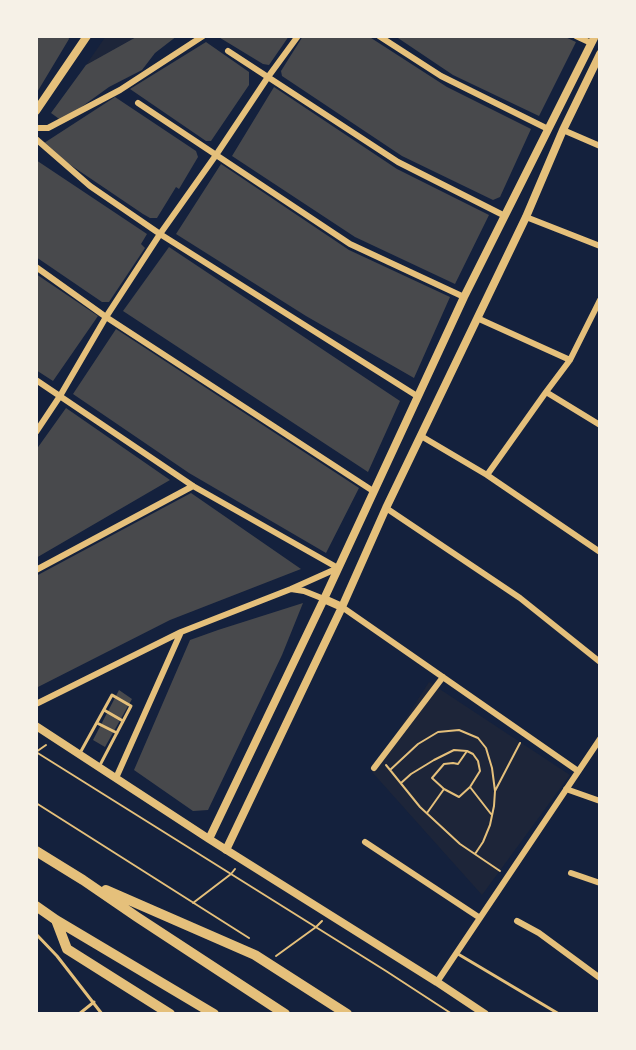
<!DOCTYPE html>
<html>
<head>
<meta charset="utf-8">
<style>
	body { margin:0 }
	#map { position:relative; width:636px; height:1050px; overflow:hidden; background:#14213d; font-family:Ubuntu,sans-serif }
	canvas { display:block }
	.frame { position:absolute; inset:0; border:38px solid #f6f1e7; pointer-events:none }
</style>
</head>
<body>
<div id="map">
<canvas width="636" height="1050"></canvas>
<div class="frame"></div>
</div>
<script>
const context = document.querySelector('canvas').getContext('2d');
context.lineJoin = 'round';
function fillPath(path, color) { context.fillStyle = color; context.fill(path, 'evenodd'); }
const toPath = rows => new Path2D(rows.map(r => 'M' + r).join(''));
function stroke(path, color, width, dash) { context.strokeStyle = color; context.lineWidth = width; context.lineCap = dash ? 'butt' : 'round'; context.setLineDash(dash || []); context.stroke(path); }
fillPath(toPath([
	[106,36,138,36,86,65],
	[429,682,570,775,482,895,372,772]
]), '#1d2539');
fillPath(toPath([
	[36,36,68,36,69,39,36,94],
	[138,36,177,36,155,53,142,70,109,87,62,121,51,113,86,65],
	[217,36,289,36,269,65,263,64],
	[303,36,368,36,447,87,531,129,500,197,493,200,402,156,282,76,281,71],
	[395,36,563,36,576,42,539,116,453,75],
	[206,42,249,72,249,85,211,141,206,141,130,89],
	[274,87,397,169,489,215,455,284,355,237,232,156],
	[115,97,196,151,198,157,179,189,176,187,157,218,150,218,143,214,41,145],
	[36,160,147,234,141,244,145,248,109,302,102,302,36,257],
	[221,164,349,250,450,297,414,378,306,316,176,234],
	[169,247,400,401,368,472,123,311],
	[36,274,98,316,53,381,36,370],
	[116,329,359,488,326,553,189,473,73,394],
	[66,408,170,480,36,558,36,450],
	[191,493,301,569,170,620,36,688,36,576],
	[303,603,282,655,208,810,193,811,134,770,190,640,218,630],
	[119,690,132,699,105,747,93,740]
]), '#48494c');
stroke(toPath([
	[36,752,386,971,452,1014],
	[36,752,46,745],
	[386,765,420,807,460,844,500,871],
	[390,770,418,744,438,732,459,730,478,738,486,748,492,768,495,791,494,806,490,825,483,842,475,854],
	[401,783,411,774,434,760,454,750,467,751,473,754,478,761,480,771,470,787],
	[444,789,432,778,444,764,453,763,458,764,467,751],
	[495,791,520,743],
	[36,803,249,938],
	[427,813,444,789,459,797,470,787,491,814],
	[193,903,231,874,235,869],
	[276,956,316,927,322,921]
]), '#e5c07b', 2);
stroke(toPath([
	[104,710,123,721],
	[97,723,117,733],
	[80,753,112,695,131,706,100,765],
	[36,934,57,956,102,1014],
	[458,954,559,1014],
	[79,1014,94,1002]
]), '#e5c07b', 3);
stroke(toPath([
	[379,36,441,76,548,129],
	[576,36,591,43],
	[228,51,398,162,505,216],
	[138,103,350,244,464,297],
	[36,128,48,128,120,90,203,36],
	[563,130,600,146],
	[36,139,90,186,160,234,417,396],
	[526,217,600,246],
	[36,267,106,317,373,491],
	[477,318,570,360],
	[36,380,193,486,338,568],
	[546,392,600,425],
	[36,432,60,396,106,317,160,234,216,155,268,77,298,36],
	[421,436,487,475,600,552],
	[487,475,546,392,570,360,600,300],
	[386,508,520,598,600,662],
	[36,570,193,486],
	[291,589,304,591,324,599],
	[342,607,578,771],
	[36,704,181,632,291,589,338,568],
	[374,768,443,677],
	[116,778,181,632],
	[566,789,600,801],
	[365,842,480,918],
	[571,873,600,883],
	[517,921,539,933,600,978],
	[437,982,600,739]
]), '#e5c07b', 6);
stroke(toPath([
	[36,111,87,36],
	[324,599,342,607],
	[36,726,209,839,437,982,485,1014],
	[209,839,324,599,464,297,595,36],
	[226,850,342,607,386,508,526,217,563,130,600,54]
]), '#e5c07b', 8);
stroke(toPath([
	[36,851,83,880,137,917,285,1014],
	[106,890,255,955,347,1014],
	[36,906,56,920,214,1014],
	[56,920,67,949,170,1014]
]), '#e5c07b', 10);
</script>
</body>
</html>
